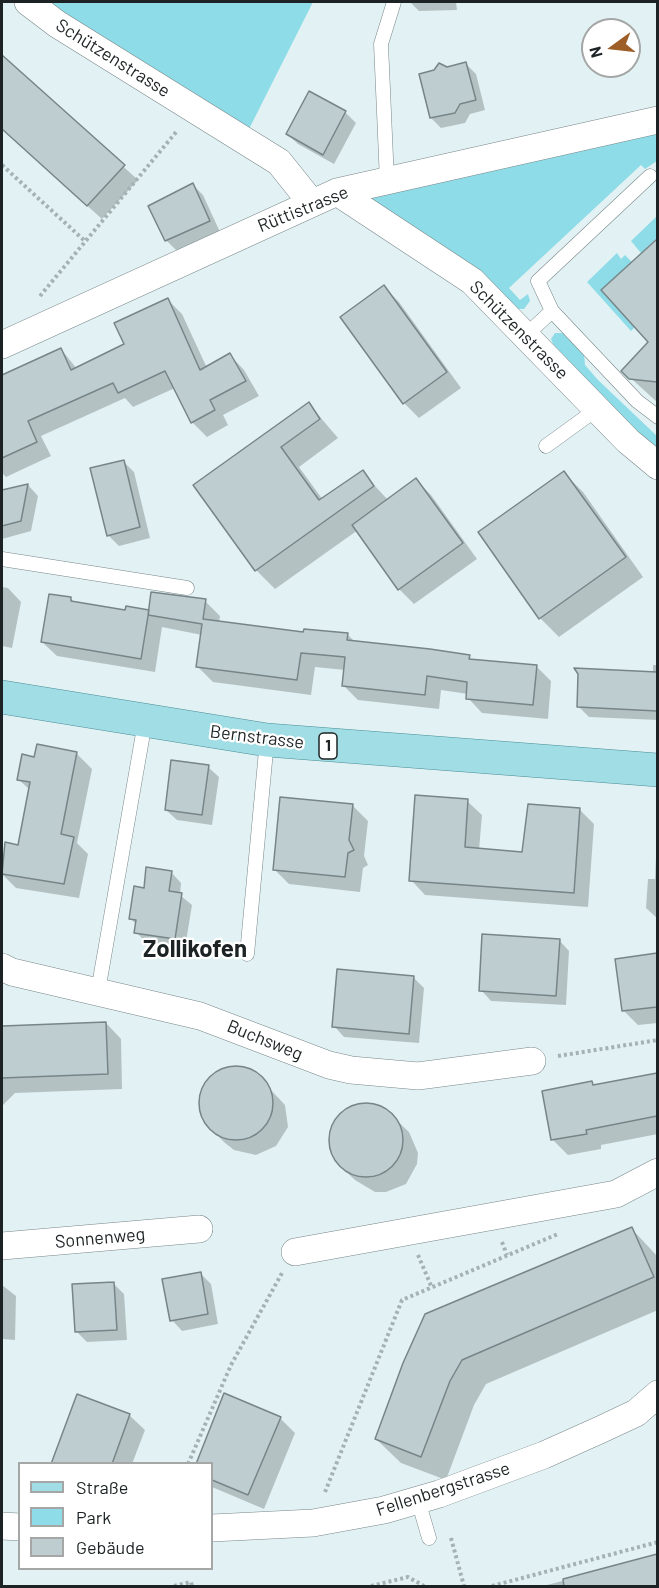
<!DOCTYPE html>
<html>
<head>
<meta charset="utf-8">
<style>
	body { margin:0 }
	#map { position:relative; width:659px; height:1588px; overflow:hidden; background:#e2f2f4; font-family:Barlow,sans-serif }
	canvas { display:block }
	.frame { position:absolute; inset:0; border:3px solid #1d2324; pointer-events:none }
	.legend { position:absolute; left:18px; top:1462px; width:195px; height:108px; box-sizing:border-box; background:#fff; border:2px solid #a5a7a7; margin:0; padding:8px 10px; list-style:none; font-size:18px; color:#1d2324 }
	.legend li { display:flex; align-items:center; gap:12px; height:30px }
	.legend b { width:30px; border:2px solid #a5a7a7 }
	.north { position:absolute; left:581px; top:18px; width:60px; height:60px; box-sizing:border-box; background:#fff; border:2px solid #a5a7a7; border-radius:50%; rotate:255deg; font-size:16px; font-weight:700; line-height:24px; text-align:center; color:#1d2324 }
	.north::after { content:''; display:block; margin:auto; width:21px; height:27px; background:#9d5e27; clip-path:polygon(50% 0,100% 100%,50% 72%,0 100%) }
</style>
</head>
<body>
<div id="map">
<canvas width="659" height="1588"></canvas>
<div class="frame"></div>
<ul class="legend">
<li><b style="height:8px;background:#a0dde5"></b>Straße</li>
<li><b style="height:16px;background:#8edce7"></b>Park</li>
<li><b style="height:16px;background:#becdcf"></b>Gebäude</li>
</ul>
<div class="north">N</div>
</div>
<script>
const context = document.querySelector('canvas').getContext('2d');
context.lineJoin = 'round';
function fillPath(path, color) { context.fillStyle = color; context.fill(path, 'evenodd'); }
const toPath = rows => new Path2D(rows.map(r => 'M' + r).join(''));
function stroke(path, color, width, dash) { context.strokeStyle = color; context.lineWidth = width; context.lineCap = dash ? 'butt' : 'round'; context.setLineDash(dash || []); context.stroke(path); }
function drawText(font, color, halo, rows, align = 'center') {
  context.font = font + ' Barlow,sans-serif'; context.lineWidth = 4.5; context.setLineDash([]); context.textBaseline = 'middle'; context.strokeStyle = halo; context.fillStyle = color; for (const [text, x, y, turn = 0] of rows) {
    context.save(); context.translate(x, y); context.rotate((+turn || 0) * Math.PI / 180); context.textAlign = isNaN(turn) ? turn : align; if (halo) context.strokeText(text, 0, 0); context.fillText(text, 0, 0); context.restore();
  }
}
fillPath(toPath([
	[42,2,313,2,248,131],
	[657,130,657,161,645,169,641,165,509,288,520,300,528,294,530,301,524,309,518,309,493,283,372,201,370,197],
	[657,216,657,238,641,253,631,241],
	[617,253,621,259,625,255,632,262,601,290,635,327,631,331,587,282],
	[555,333,563,333,584,354,585,365,598,380,657,436,657,447,636,431,553,344,551,339]
]), '#8edce7');
fillPath(toPath([
	[410,2,456,2,457,10,419,11],
	[2,56,138,180,102,219,2,129],
	[466,64,476,74,485,110,470,114,465,123,441,128,431,118,446,69],
	[345,112,356,123,334,164,298,144,287,134],
	[193,185,203,195,220,232,177,251,166,240],
	[658,240,658,403,623,371,650,342,603,290],
	[384,287,399,302,461,388,419,418,404,403],
	[168,300,182,314,207,368,230,355,244,370,259,396,223,415,228,425,207,437,192,422,175,388,133,407,125,398,41,436,51,456,6,477,2,473,2,377,61,349,77,369,126,345],
	[309,404,338,438,299,467,323,500,362,472,388,500,416,480,431,495,477,559,414,604,399,589,358,530,275,589,256,570,195,485],
	[123,461,134,472,150,538,119,546,108,535],
	[564,473,583,492,643,577,559,637,540,618],
	[28,485,38,496,31,531,2,539,2,492],
	[2,587,8,588,21,602,12,648,2,646],
	[71,599,75,603,126,611,148,611,205,601,220,616,219,623,304,634,347,634,355,642,469,657,473,661,536,666,551,681,548,719,482,713,468,698,468,694,441,690,439,709,358,700,343,685,345,670,315,667,311,695,213,682,198,667,202,635,162,627,155,672,57,656,42,642],
	[653,665,658,665,658,720,589,717,578,706,653,672],
	[76,753,92,769,77,843,88,854,79,898,16,888,2,874,2,867,6,844,19,846,30,790,18,779,35,759],
	[208,767,219,777,212,825,177,820,166,810],
	[467,801,482,815,479,850,523,853,579,809,594,824,588,907,425,895,411,880],
	[352,805,368,821,364,856,368,865,363,868,360,892,289,884,274,869],
	[658,812,658,919,646,908,648,879,655,879],
	[171,872,181,883,180,895,192,905,185,948,147,943,136,932,137,925,131,919],
	[559,940,569,951,566,1005,491,1001,481,990],
	[658,955,658,1023,638,1025,623,1010,617,960],
	[413,977,424,988,419,1043,344,1037,334,1026],
	[106,1023,121,1039,122,1089,15,1093,2,1106,2,1029],
	[233,1067,254,1072,285,1105,288,1127,276,1146,256,1155,234,1150,225,1143,209,1127,200,1107,205,1085,212,1076],
	[658,1074,658,1134,601,1145,601,1149,568,1155,553,1140,544,1092,591,1083,595,1086],
	[374,1105,393,1117,409,1132,418,1153,417,1164,406,1184,386,1192,375,1192,355,1180,339,1165,330,1144,331,1133,342,1113,352,1108],
	[631,1228,658,1257,658,1310,486,1384,474,1405,446,1480,401,1463,376,1439,405,1363],
	[200,1273,211,1284,218,1324,182,1331,172,1320],
	[113,1283,124,1294,127,1340,87,1342,77,1332],
	[2,1285,16,1296,15,1340,2,1339],
	[129,1415,145,1430,132,1464,52,1464],
	[280,1418,295,1433,264,1509,212,1487,212,1464],
	[658,1556,658,1586,543,1586]
]), '#0003');
const building = toPath([
	[2,55,125,165,87,206,2,129,2,55],
	[466,62,476,100,460,104,455,113,430,118,419,74,434,70,439,63,447,67,466,62],
	[309,91,346,111,323,155,286,134,309,91],
	[193,183,210,221,165,241,148,206,193,183],
	[657,239,657,382,629,379,621,371,648,342,601,290,657,239],
	[384,285,447,372,403,404,340,317,384,285],
	[168,298,200,370,230,353,246,381,210,400,215,410,191,423,165,371,118,393,113,383,28,421,37,442,2,458,2,375,61,348,71,370,124,344,114,323,168,298],
	[309,402,320,419,281,447,319,500,363,470,374,486,255,571,193,485,309,402],
	[124,460,140,527,107,536,90,468,124,460],
	[564,471,626,557,539,619,478,532,564,471],
	[416,478,463,543,398,590,352,525,416,478],
	[28,484,21,521,2,526,2,490,28,484],
	[151,592,206,599,203,619,303,632,304,629,348,633,347,640,430,649,470,655,469,659,537,665,533,705,466,699,467,682,427,676,425,695,342,686,345,657,301,653,297,680,196,667,202,624,148,615,151,592],
	[49,594,71,597,71,601,125,610,126,606,149,610,141,659,41,642,49,594],
	[574,668,657,672,657,711,577,707,578,674,574,668],
	[37,744,77,752,61,834,74,837,64,884,2,874,5,842,18,845,30,782,17,780,22,754,34,757,37,744],
	[171,760,209,765,202,815,165,810,171,760],
	[415,795,468,799,465,847,522,852,528,804,580,808,574,893,409,881,415,795],
	[280,797,353,804,349,840,354,850,348,853,345,877,273,870,280,797],
	[146,867,172,871,169,891,182,893,175,939,134,933,136,920,129,919,134,886,144,888,146,867],
	[482,934,560,939,556,996,479,991,482,934],
	[657,953,657,1007,622,1011,615,959,657,953],
	[337,969,414,976,409,1034,332,1027,337,969],
	[106,1022,108,1074,2,1078,2,1026,106,1022],
	'199 1103a37 37 0 1 1 74 0a37 37 0 1 1-74 0Z',
	[657,1073,657,1116,586,1130,587,1134,551,1140,542,1091,592,1081,593,1085,657,1073],
	'329 1140a37 37 0 1 1 74 0a37 37 0 1 1-74 0Z',
	[632,1227,654,1277,462,1360,450,1381,421,1457,375,1439,403,1363,425,1314,632,1227],
	[201,1272,208,1314,170,1321,162,1279,201,1272],
	[114,1282,117,1330,75,1332,72,1284,114,1282],
	[224,1393,281,1417,248,1495,212,1480,212,1464,196,1464,224,1393],
	[77,1394,130,1414,112,1464,51,1464,77,1394],
	[657,1554,657,1587,564,1587,563,1579,657,1554]
]);
fillPath(building, '#becdcf');
stroke(building, '#778588', 1.5);
const service = toPath([
	[387,181,381,44,394,2],
	[552,311,538,281,650,176],
	[526,335,552,311,637,401,658,417],
	[546,446,597,409],
	[2,559,187,588],
	[247,954,267,740],
	[98,991,145,722],
	[418,1500,429,1538]
]);
const minor = toPath([
	[28,2,57,24,279,162,311,202],
	[337,192,472,281,628,441,658,466],
	[2,345,337,192,658,120],
	[2,967,12,972,200,1016,329,1065,351,1070,418,1076,532,1061],
	[2,1246,199,1229],
	[295,1252,616,1194,658,1172],
	[2,1526,20,1527],
	[212,1528,313,1523,384,1510,439,1494,544,1455,602,1429,636,1413,658,1394]
]);
const primary = toPath([
	[2,697,267,740,658,770]
]);
stroke(service, '#788688', 15);
stroke(minor, '#788688', 28);
stroke(primary, '#498d96', 34);
stroke(toPath([
	[2,165,86,242],
	[40,296,177,131],
	[558,1056,658,1040],
	[502,1242,507,1255],
	[418,1255,432,1288],
	[188,1464,231,1365,282,1273],
	[325,1492,402,1300,558,1234],
	[451,1538,464,1586],
	[174,1586,191,1582,192,1586],
	[371,1586,408,1577,424,1586],
	[492,1586,658,1542]
]), '#a5b2b4', 4, [3, 3]);
stroke(service, '#fff', 14);
stroke(minor, '#fff', 27);
stroke(primary, '#a0dde5', 33);
for (const [x, y, w] of [
	[328,746,18]
]) { const box = new Path2D(); box.roundRect(x - w / 2, y - 13, w, 26, 4.5); context.fillStyle = '#fff'; context.fill(box); stroke(box, '#1d2324', 1.5); }
drawText('bold 16px', '#1d2324', null, [
	["1",328,746]
]);
drawText('18px', '#1d2324', '#fff', [
	["Schützenstrasse",113,58,32],
	["Rüttistrasse",303,209,-22],
	["Schützenstrasse",519,330,45],
	["Bernstrasse",257,737,7],
	["Buchsweg",265,1040,22],
	["Sonnenweg",100,1238,-5],
	["Fellenbergstrasse",443,1489,-18]
]);
drawText('bold 24px', '#1d2324', '#fff', [
	["Zollikofen",195,949]
]);
</script>
</body>
</html>
